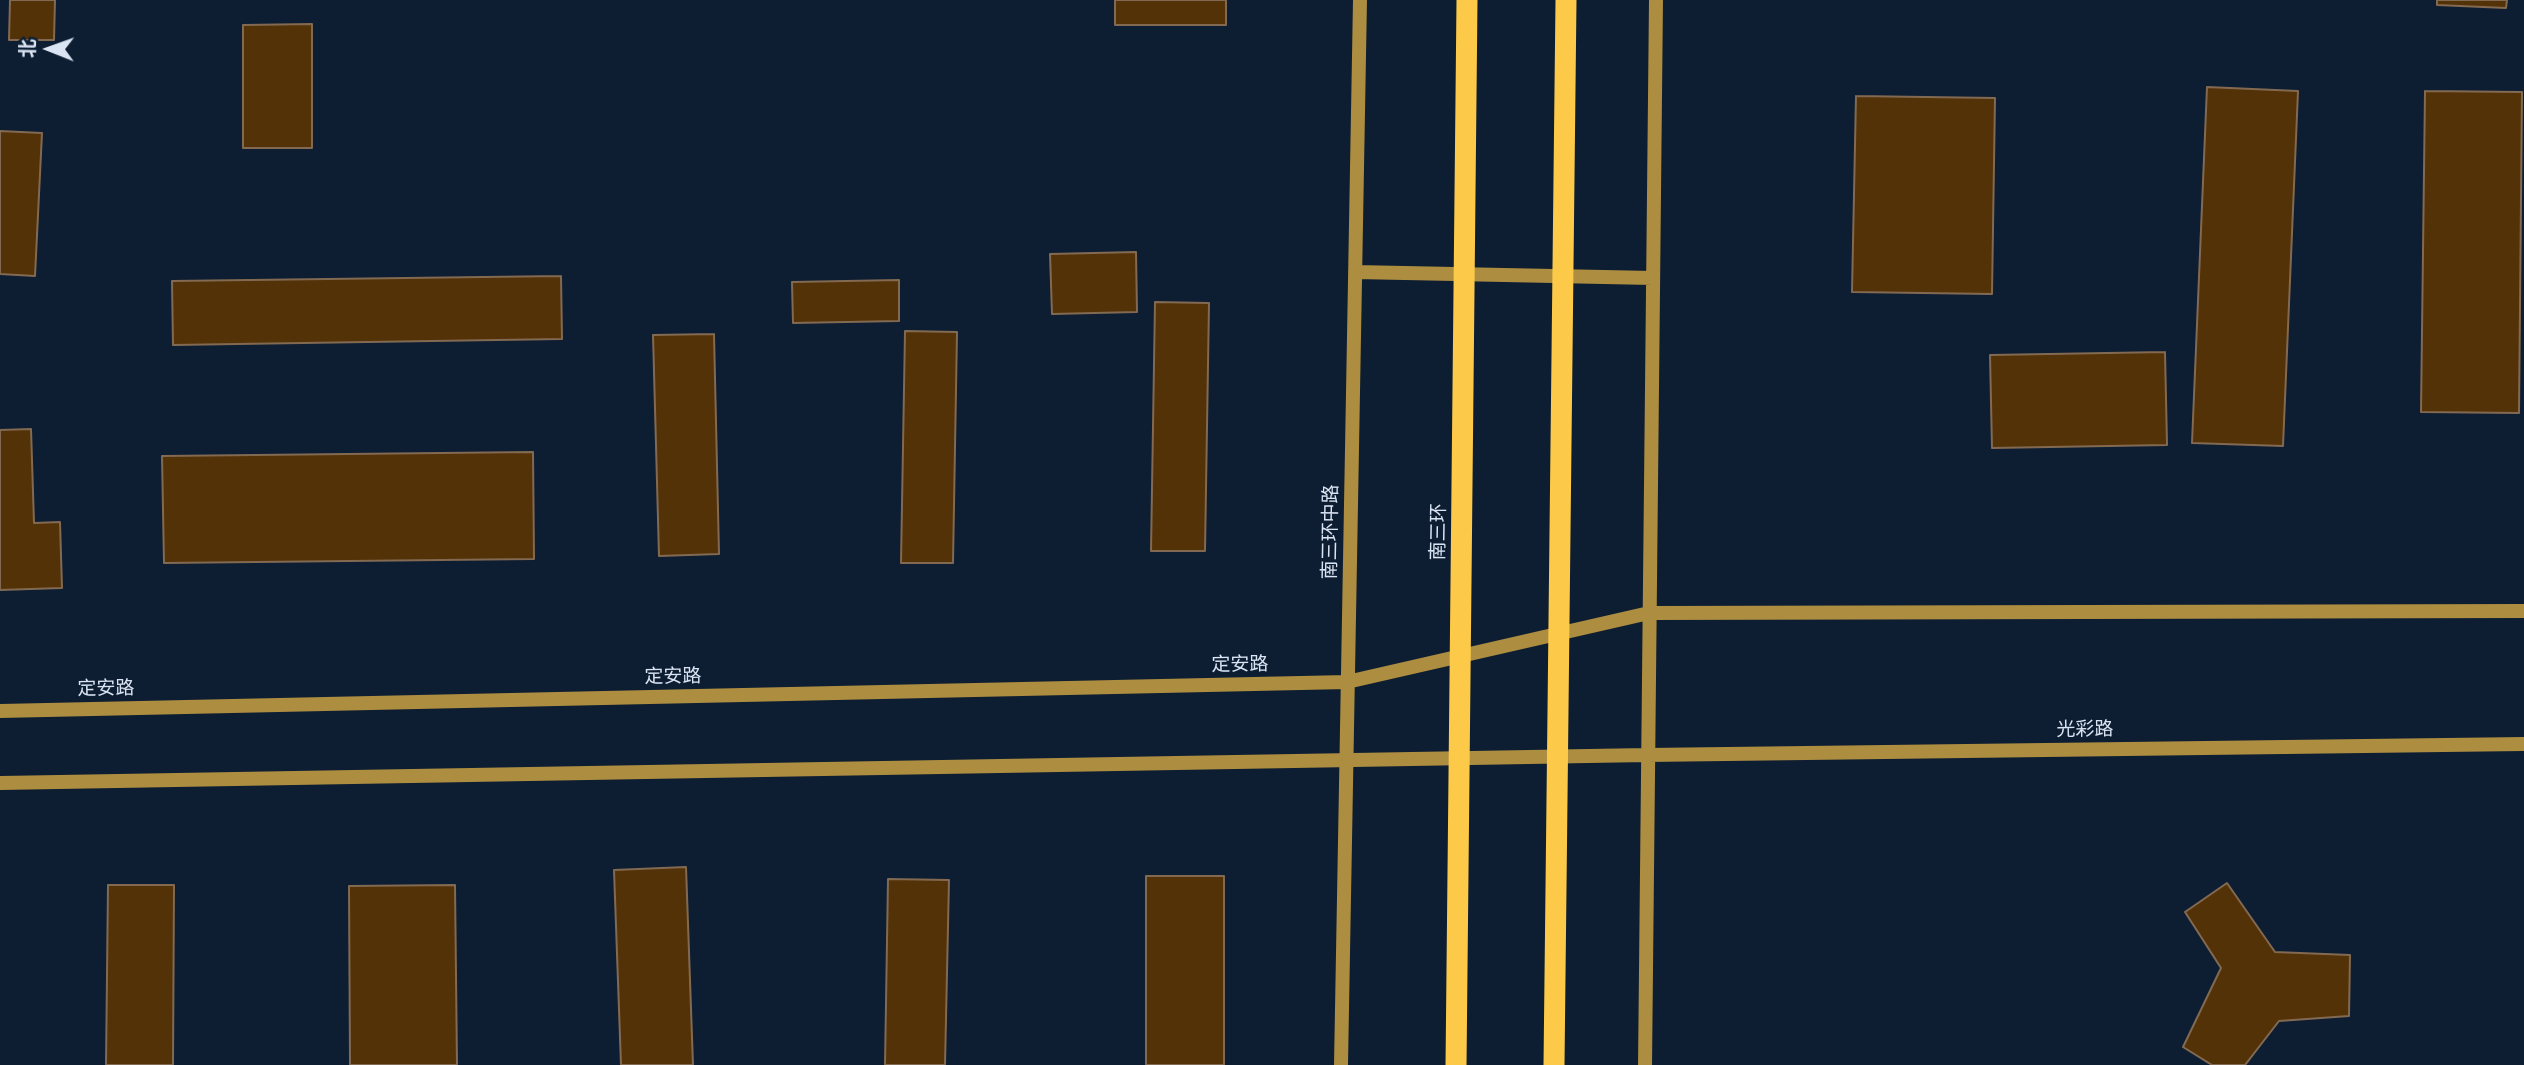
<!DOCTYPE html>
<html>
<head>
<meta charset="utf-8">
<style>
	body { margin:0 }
	#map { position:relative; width:2524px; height:1065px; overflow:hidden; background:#0d1d32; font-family:Bitter,"Noto Sans SC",serif }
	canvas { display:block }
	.north { position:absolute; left:14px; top:14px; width:70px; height:70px; -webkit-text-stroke:5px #0d1d32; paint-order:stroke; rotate:271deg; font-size:19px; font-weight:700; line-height:28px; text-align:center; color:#dae4f3 }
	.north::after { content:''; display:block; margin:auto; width:24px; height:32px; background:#dae4f3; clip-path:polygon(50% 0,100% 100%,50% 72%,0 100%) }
</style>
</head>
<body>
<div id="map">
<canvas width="2524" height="1065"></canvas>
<div class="north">北</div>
</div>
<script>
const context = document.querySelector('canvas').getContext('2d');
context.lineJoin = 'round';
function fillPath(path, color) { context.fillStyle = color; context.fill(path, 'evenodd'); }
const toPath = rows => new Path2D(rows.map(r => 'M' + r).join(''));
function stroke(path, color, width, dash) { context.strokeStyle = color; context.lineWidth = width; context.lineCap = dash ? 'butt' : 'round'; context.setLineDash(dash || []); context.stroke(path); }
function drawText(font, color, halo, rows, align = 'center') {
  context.font = font + ' Bitter,"Noto Sans SC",serif'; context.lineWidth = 5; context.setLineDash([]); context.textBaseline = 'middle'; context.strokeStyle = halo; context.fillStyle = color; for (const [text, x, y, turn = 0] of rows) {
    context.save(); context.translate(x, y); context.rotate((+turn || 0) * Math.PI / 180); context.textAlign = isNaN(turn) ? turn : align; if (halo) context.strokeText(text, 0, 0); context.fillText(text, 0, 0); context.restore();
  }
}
const building = toPath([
	[10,0,55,0,54,40,9,40,10,0],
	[1115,0,1226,0,1226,25,1115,25,1115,0],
	[2437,0,2507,0,2506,8,2437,5,2437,0],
	[312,24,312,148,243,148,243,25,312,24],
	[2207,87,2298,91,2283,446,2192,443,2207,87],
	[2425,91,2522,92,2519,413,2421,412,2425,91],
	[1856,96,1995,98,1992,294,1852,292,1856,96],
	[0,131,42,133,35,276,0,274,0,131],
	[1136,252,1137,312,1052,314,1050,254,1136,252],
	[561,276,562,339,173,345,172,281,561,276],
	[899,280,899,321,793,323,792,282,899,280],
	[1155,302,1209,303,1205,551,1151,551,1155,302],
	[905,331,957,332,953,563,901,563,905,331],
	[714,334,719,554,659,556,653,335,714,334],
	[2165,352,2167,445,1992,448,1990,355,2165,352],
	[31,429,34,523,60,522,62,588,0,590,0,430,31,429],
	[533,452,534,559,164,563,162,456,533,452],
	[686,867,693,1065,621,1065,614,870,686,867],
	[1146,876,1224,876,1224,1065,1146,1065,1146,876],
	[888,879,949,880,945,1065,885,1065,888,879],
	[2227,883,2275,952,2350,955,2349,1016,2279,1021,2245,1065,2212,1065,2183,1047,2221,968,2185,912,2227,883],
	[108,885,174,885,173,1065,106,1065,108,885],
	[455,885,457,1065,350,1065,349,886,455,885]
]);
fillPath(building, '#543207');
stroke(building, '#826a52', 2);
stroke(toPath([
	[1355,272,1653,278],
	[0,711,1347,682,1649,613,2524,611],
	[0,783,1647,755,2524,744],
	[1341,1065,1360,0],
	[1645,1065,1656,0]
]), '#ad8d40', 14);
stroke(toPath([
	[1456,1065,1467,0],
	[1554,1065,1566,0]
]), '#fcca48', 21);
drawText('19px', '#dae4f3', '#0d1d32', [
	["南三环中路",1331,532,-89],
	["南三环",1439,532,-89],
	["定安路",1240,665,-1],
	["定安路",673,677,-1],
	["定安路",106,689,-1],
	["光彩路",2085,730,-1]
]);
</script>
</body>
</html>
